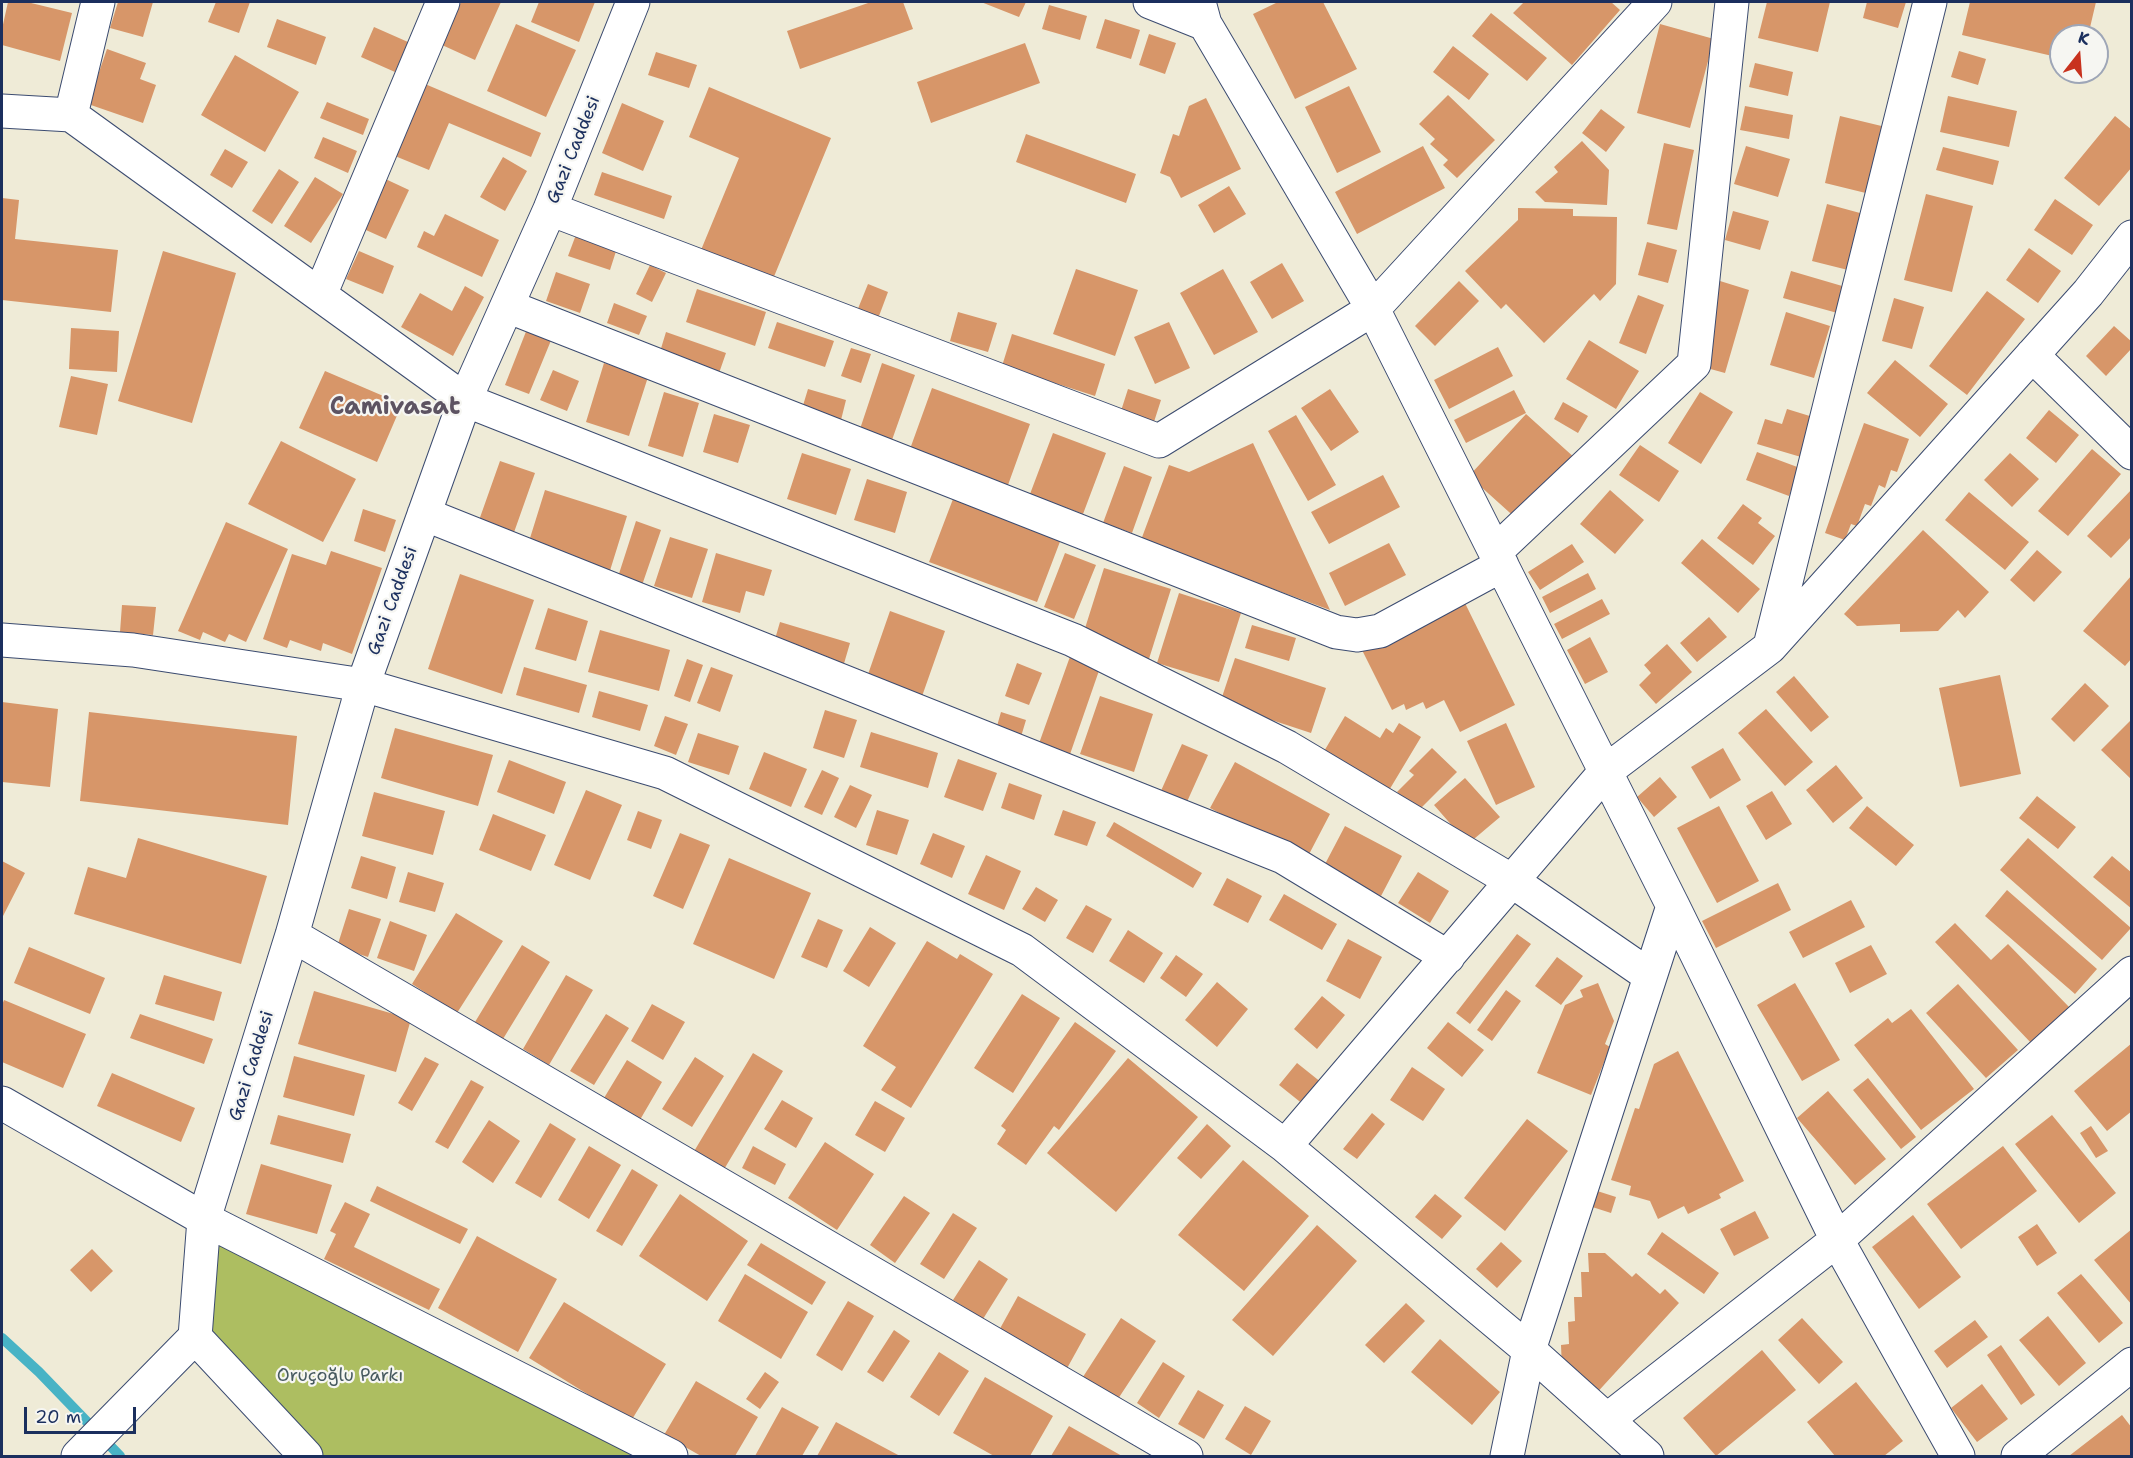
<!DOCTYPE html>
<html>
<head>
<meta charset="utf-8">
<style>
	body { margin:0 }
	#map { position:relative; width:2133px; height:1458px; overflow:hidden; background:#efebd7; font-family:"Shantell Sans",sans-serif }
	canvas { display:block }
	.frame { position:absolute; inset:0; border:3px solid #1b2f5e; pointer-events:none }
	.north { position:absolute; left:2049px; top:24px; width:60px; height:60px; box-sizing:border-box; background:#f6f6f2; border:2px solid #9ea6b7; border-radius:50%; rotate:17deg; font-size:16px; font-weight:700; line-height:24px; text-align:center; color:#1b2f5e }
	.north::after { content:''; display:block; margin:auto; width:21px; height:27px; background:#c8321e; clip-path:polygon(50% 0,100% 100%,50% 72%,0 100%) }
	.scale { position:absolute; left:24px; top:1407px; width:112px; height:27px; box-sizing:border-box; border:3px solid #1b2f5e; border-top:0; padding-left:8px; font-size:18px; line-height:21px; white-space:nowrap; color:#1b2f5e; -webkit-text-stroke:4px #f6f6f2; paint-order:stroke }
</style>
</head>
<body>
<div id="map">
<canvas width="2133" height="1458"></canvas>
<div class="frame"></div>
<div class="north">K</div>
<div class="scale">20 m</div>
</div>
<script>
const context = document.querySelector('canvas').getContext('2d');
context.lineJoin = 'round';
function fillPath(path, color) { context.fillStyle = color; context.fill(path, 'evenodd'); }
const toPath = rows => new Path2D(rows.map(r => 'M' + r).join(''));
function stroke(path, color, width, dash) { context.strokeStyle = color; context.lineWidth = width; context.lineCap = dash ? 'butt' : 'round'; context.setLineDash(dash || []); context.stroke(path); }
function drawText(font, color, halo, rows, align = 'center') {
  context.font = font + ' "Shantell Sans",sans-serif'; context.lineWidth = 4.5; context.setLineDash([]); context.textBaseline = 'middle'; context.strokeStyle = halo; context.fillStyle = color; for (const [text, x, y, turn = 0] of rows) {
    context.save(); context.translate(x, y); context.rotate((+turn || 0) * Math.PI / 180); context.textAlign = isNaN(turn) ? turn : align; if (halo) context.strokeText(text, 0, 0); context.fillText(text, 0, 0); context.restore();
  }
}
fillPath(toPath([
	[204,1219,650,1456,306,1456,195,1337]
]), '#adbe61');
stroke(toPath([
	[2,1338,39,1372,120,1456]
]), '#48b3c5', 10);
fillPath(toPath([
	[8,2,27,2,72,13,60,61,2,45,2,29],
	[118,2,153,2,143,37,110,28],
	[216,2,250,2,239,33,208,22],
	[461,2,501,2,475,60,442,45],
	[539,2,595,2,579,42,531,22],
	[871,2,903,2,913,29,800,69,787,31],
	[981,2,1026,2,1019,17],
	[1278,2,1323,2,1357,69,1295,99,1253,14],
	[1524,2,1611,2,1620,10,1572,65,1513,13],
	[1767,2,1830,2,1818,52,1758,38],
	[1867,2,1906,2,1898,28,1863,18],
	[1970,2,2096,2,2088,36,2061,36,2061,58,1962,35],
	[1049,5,1087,16,1080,40,1042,29],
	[1491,13,1547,58,1527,81,1472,36],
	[277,19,326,37,316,65,267,47],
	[1105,19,1140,30,1131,59,1096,48],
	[516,24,576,50,546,117,487,91],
	[1660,24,1714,39,1690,128,1637,113],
	[374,27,408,42,395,72,361,57],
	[1149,34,1176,43,1165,74,1139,65],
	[1025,43,1040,83,931,123,917,82],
	[1453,46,1489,74,1469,100,1433,72],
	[107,49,146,63,140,79,156,85,143,123,88,104],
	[1959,51,1986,59,1978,85,1951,77],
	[656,52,697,65,689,88,648,75],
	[235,55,299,92,265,152,201,115],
	[1755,63,1793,72,1788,96,1749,87],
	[425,84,541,133,531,157,449,123,429,170,395,156],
	[1349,86,1381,152,1337,173,1305,107],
	[709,87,831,138,773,279,701,250,739,158,689,137],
	[1448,95,1495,140,1457,178,1443,165,1448,160,1430,144,1435,139,1419,124],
	[1948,96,2017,111,2009,147,1940,132],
	[1206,98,1241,169,1181,198,1170,177,1160,173,1173,134,1179,136,1189,106],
	[327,102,369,119,363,135,320,118],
	[622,103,664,121,643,171,602,153],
	[1745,106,1793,115,1789,139,1740,130],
	[1601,109,1625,127,1606,152,1582,133],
	[1840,116,1894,129,1878,196,1825,183],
	[2115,116,2132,130,2132,167,2099,206,2064,178],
	[1026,134,1136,174,1126,203,1016,162],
	[323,137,357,151,348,173,314,158],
	[1582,141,1609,170,1607,205,1545,202,1535,192,1558,172,1554,167],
	[1664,143,1694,150,1677,230,1647,224],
	[1423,146,1445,188,1357,234,1335,192],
	[1746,146,1790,159,1778,197,1734,184],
	[1943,147,1999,161,1993,185,1936,170],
	[225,149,248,162,232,188,210,175],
	[503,157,527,171,505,211,480,197],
	[279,169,299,182,272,224,252,211],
	[602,172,672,196,664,219,594,195],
	[379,176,409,190,386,239,357,226],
	[315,177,343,194,311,243,284,226],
	[1229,186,1246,214,1214,233,1198,205],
	[1926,194,1973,206,1952,292,1904,280],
	[2,198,19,200,15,239,118,250,111,312,2,300],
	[2055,199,2093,225,2072,255,2034,230],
	[1827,204,1871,216,1856,272,1812,261],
	[1518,208,1573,209,1573,216,1617,217,1616,284,1600,301,1594,294,1544,343,1506,304,1501,309,1465,271,1518,220],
	[1733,211,1769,221,1760,250,1725,240],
	[445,214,499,240,482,277,417,247,424,231,434,236],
	[577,232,618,245,610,270,568,256],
	[1647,242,1677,250,1668,283,1638,275],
	[2029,248,2061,271,2038,303,2006,280],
	[163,251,236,273,192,423,118,401],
	[359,251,394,266,383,294,346,279],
	[1282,263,1304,301,1272,319,1250,282],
	[650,265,666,273,652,302,636,294],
	[1076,269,1138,290,1115,356,1053,334],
	[1223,269,1258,332,1214,355,1180,293],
	[1791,271,1849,288,1841,314,1783,298],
	[556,272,590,284,580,313,546,301],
	[1459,281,1479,301,1435,346,1415,326],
	[1720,281,1749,290,1725,373,1696,365],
	[868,284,888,292,876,324,855,316],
	[465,286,484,297,453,356,401,327,420,293,452,311],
	[697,289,766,312,755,346,686,322],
	[1987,291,2025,319,1967,395,1929,366],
	[1638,295,1664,305,1646,354,1619,343],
	[1894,298,1924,307,1912,349,1882,341],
	[614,303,647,316,639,335,607,323],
	[958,312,997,323,988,352,950,341],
	[1786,312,1830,326,1814,378,1770,365],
	[777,322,834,341,825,367,768,348],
	[1169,322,1190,368,1155,384,1134,337],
	[2114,326,2132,342,2132,348,2106,376,2086,356],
	[71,328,119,331,117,372,69,369],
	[527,329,552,338,529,394,505,385],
	[666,332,726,353,718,376,659,355],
	[1012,334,1105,364,1095,396,1002,366],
	[1589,340,1639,371,1616,409,1566,379],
	[1498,347,1513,376,1449,409,1434,380],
	[851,348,871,354,861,383,841,376],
	[1895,360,1948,404,1920,437,1867,393],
	[604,363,648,377,629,436,586,422],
	[882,363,915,375,892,440,860,429],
	[553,370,579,381,567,411,540,400],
	[325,371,402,404,377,462,299,428],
	[71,376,108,384,97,435,59,427],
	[932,388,1030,424,1008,485,910,449],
	[808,389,846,400,840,424,801,412],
	[1128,389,1161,400,1153,425,1120,414],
	[1330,389,1359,432,1331,451,1301,408],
	[1514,390,1526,413,1466,443,1454,420],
	[664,392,699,403,683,457,648,446],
	[1700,392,1733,412,1701,464,1668,443],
	[1563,402,1588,416,1578,433,1554,419],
	[1787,409,1813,417,1801,457,1757,444,1765,419,1782,424],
	[2049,410,2079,435,2056,463,2026,438],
	[714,414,750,425,738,463,703,452],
	[1526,414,1576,459,1519,521,1469,476],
	[1296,415,1336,485,1308,501,1268,431],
	[1864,423,1909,439,1897,472,1891,470,1885,488,1879,485,1871,506,1865,504,1857,526,1851,524,1845,540,1825,533],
	[1053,433,1106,453,1083,514,1030,494],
	[281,441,356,479,323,542,248,504],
	[1253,443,1330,610,1141,540,1169,465,1189,472],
	[1640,445,1679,471,1659,502,1619,475],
	[2092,449,2121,474,2068,536,2038,511],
	[1757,452,1800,468,1789,496,1746,480],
	[802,453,851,469,836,515,787,499],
	[2010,453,2039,479,2012,507,1984,480],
	[500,461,535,473,512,538,477,526],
	[1124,466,1152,477,1132,533,1103,523],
	[1383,475,1400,507,1329,544,1311,512],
	[867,479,907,492,895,533,854,520],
	[2132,489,2132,536,2111,558,2087,536],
	[545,490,627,516,608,577,526,551],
	[1610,490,1644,520,1615,554,1580,524],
	[1969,492,2029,542,2005,570,1945,520],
	[953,499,1061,539,1037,602,929,562],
	[1743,504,1762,518,1758,523,1775,536,1753,565,1717,538],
	[363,509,396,520,385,552,354,541],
	[636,521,661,530,640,591,616,583],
	[226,522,288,549,246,642,229,634,225,642,203,632,200,640,178,631],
	[1923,530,1989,592,1965,618,1958,610,1938,631,1900,632,1900,624,1857,626,1844,614],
	[670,537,708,549,692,598,654,586],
	[1702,539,1760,589,1738,613,1681,563],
	[1389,543,1406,575,1345,606,1329,573],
	[1572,544,1584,562,1540,590,1528,572],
	[2037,550,2062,572,2034,602,2010,580],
	[331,551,382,568,352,654,323,643,321,651,290,640,287,648,263,639,292,554,326,565],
	[716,553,772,570,764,596,746,591,740,613,702,602],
	[1065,553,1096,565,1074,619,1044,607],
	[1104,568,1171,589,1148,662,1081,641],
	[1588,573,1596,589,1550,613,1542,597],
	[460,574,534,600,502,694,428,669],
	[2132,575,2132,658,2125,666,2083,631],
	[1179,593,1241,613,1219,682,1157,663],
	[1602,599,1610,614,1562,639,1554,624],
	[1464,601,1515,705,1460,732,1444,700,1426,709,1423,702,1406,710,1404,704,1392,710,1362,650],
	[122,605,156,607,153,635,120,632],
	[548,608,588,621,576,661,535,649],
	[890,611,945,631,920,702,865,683],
	[1709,617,1727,637,1697,662,1680,643],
	[780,622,850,643,843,667,773,646],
	[1252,625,1296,638,1289,661,1245,648],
	[600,630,670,650,659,691,588,672],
	[1590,637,1608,672,1585,684,1567,650],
	[1667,644,1692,672,1656,704,1639,685,1651,673,1644,665],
	[1072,651,1102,662,1068,760,1037,749],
	[1235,658,1326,688,1311,733,1220,703],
	[687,659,703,665,690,702,674,696],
	[1017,663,1042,673,1029,705,1005,696],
	[524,667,587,685,579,713,516,695],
	[711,667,733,675,720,712,697,703],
	[2000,675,2021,774,1960,787,1939,688],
	[1794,676,1829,717,1811,732,1776,692],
	[2085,683,2109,706,2074,742,2051,719],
	[599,691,648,705,640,731,592,717],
	[1100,696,1153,714,1134,772,1080,754],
	[2,702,58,709,50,787,2,782],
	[1766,709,1813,762,1785,786,1738,733],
	[825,710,857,720,844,758,813,748],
	[89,712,297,736,288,825,80,801],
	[1001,712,1026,720,1020,740,995,733],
	[665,716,688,724,676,755,654,746],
	[1345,716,1380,738,1386,728,1393,733,1399,723,1421,737,1388,792,1323,753],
	[2132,719,2132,780,2101,750],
	[1506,723,1535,787,1496,805,1467,741],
	[395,728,493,755,478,806,381,778],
	[871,732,938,753,928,788,860,767],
	[698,733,739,746,729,775,688,762],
	[1182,744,1208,755,1186,804,1160,793],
	[1432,748,1457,772,1417,812,1397,792,1414,775,1409,771],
	[1723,748,1741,780,1710,799,1691,767],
	[764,752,807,769,791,807,749,789],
	[958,759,997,773,983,811,944,797],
	[509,760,566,782,554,814,497,792],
	[1235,762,1330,814,1306,860,1210,808],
	[1836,765,1863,798,1833,823,1806,790],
	[822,770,839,778,822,815,804,807],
	[1660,777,1677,797,1654,817,1637,797],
	[1465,778,1500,817,1468,844,1434,805],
	[1009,783,1042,795,1034,820,1001,808],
	[850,785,872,795,856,828,834,817],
	[586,790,622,805,590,880,554,865],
	[1772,791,1792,824,1766,840,1746,806],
	[374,792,445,811,433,855,362,836],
	[2037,796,2076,827,2058,849,2019,818],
	[1719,806,1759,881,1717,903,1677,828],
	[1867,806,1914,845,1896,866,1849,828],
	[877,810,909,820,897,855,866,845],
	[1063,810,1096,822,1087,846,1054,835],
	[638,811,662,820,651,849,627,840],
	[493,814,546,835,531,871,479,850],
	[1114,822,1202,873,1193,888,1106,836],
	[1345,826,1402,856,1381,896,1324,866],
	[680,833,710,845,683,909,653,896],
	[933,833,965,846,952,878,920,864],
	[138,838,267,876,241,964,74,914,88,867,126,878],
	[2028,838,2131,928,2102,960,2000,870],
	[986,855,1021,871,1004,910,968,894],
	[361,856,396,867,387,899,351,888],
	[2112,856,2132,873,2132,909,2093,877],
	[729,858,811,893,774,979,693,944],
	[2,861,25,873,2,918],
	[408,872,444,883,435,912,399,902],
	[1418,872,1449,891,1430,923,1398,903],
	[1227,878,1262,896,1248,923,1213,905],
	[1778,883,1791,910,1716,948,1702,921],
	[1036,887,1058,900,1045,922,1022,909],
	[2007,890,2097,969,2075,994,1985,916],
	[1284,894,1337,924,1322,950,1269,920],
	[1851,900,1865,927,1803,958,1789,932],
	[1086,905,1112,919,1093,953,1066,938],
	[349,909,381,919,368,957,337,947],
	[456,913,503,941,457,1013,412,984],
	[818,919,843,930,827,968,801,957],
	[390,921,427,935,414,971,377,958],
	[1955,923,1991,960,2008,944,2070,1008,2032,1044,1935,942],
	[870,927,896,943,869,987,843,971],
	[1128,930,1163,953,1144,983,1109,961],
	[1517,934,1531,944,1470,1024,1456,1013],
	[1348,939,1382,957,1360,999,1326,981],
	[927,941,957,959,960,954,993,974,911,1108,881,1090,896,1067,863,1046],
	[522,945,550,962,503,1039,475,1022],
	[1871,945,1887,974,1850,993,1835,963],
	[29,947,105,978,90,1014,14,983],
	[1176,955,1203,974,1186,997,1160,978],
	[1557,957,1583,976,1561,1005,1535,986],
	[164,975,222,992,214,1021,155,1004],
	[566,975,593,990,549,1065,523,1049],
	[1217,982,1248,1009,1217,1047,1185,1020],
	[1598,983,1614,1021,1605,1044,1610,1047,1591,1095,1537,1073,1565,1005,1583,997,1580,990],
	[1795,983,1840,1060,1802,1081,1757,1005],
	[1958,984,2018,1050,1986,1078,1926,1013],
	[1506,990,1521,1001,1492,1041,1477,1030],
	[314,991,411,1019,396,1072,298,1044],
	[1022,994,1060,1018,1013,1093,974,1068],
	[1322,996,1345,1015,1317,1049,1294,1029],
	[4,1000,86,1034,63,1088,2,1062,2,1005],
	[652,1004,685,1022,663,1060,631,1041],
	[1911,1009,1974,1089,1921,1130,1854,1045,1888,1018,1892,1023],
	[140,1014,213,1039,204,1064,130,1038],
	[606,1014,629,1028,594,1085,570,1071],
	[1075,1022,1116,1051,1059,1130,1054,1126,1026,1165,997,1144,1006,1130,1001,1126],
	[1448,1022,1484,1050,1462,1077,1427,1048],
	[2132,1043,2132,1111,2107,1131,2074,1091],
	[1678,1051,1744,1181,1719,1194,1721,1198,1688,1214,1684,1206,1658,1219,1650,1201,1629,1195,1631,1186,1611,1180,1635,1108,1639,1109,1654,1064],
	[753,1053,783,1071,723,1171,693,1153],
	[294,1056,365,1075,354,1116,283,1097],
	[425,1057,439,1064,412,1111,398,1103],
	[695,1057,724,1076,692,1127,662,1109],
	[1128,1058,1198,1117,1116,1212,1047,1153],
	[627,1060,662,1082,637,1125,601,1103],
	[1297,1063,1322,1083,1304,1105,1279,1085],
	[1412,1067,1445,1089,1423,1121,1390,1100],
	[112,1073,195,1108,181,1142,97,1106],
	[1868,1078,1916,1137,1901,1149,1853,1090],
	[471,1080,484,1087,448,1149,435,1142],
	[1828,1091,1886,1159,1855,1185,1797,1118],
	[782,1100,813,1118,796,1148,764,1129],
	[875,1101,905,1118,885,1152,855,1135],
	[1372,1113,1385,1124,1357,1159,1343,1149],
	[278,1115,351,1134,343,1163,270,1144],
	[2052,1115,2116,1193,2079,1223,2015,1144],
	[1527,1119,1568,1151,1505,1231,1464,1198],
	[489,1120,520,1141,493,1183,462,1162],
	[550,1123,576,1139,541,1198,515,1183],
	[1207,1124,1231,1146,1201,1179,1177,1158],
	[2091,1126,2108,1151,2096,1158,2080,1133],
	[825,1142,874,1174,837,1230,788,1198],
	[589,1146,621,1165,589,1219,558,1200],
	[753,1146,786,1164,775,1185,742,1168],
	[2003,1146,2037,1191,1961,1249,1927,1204],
	[1243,1160,1309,1216,1244,1291,1178,1235],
	[261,1164,332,1185,317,1234,246,1214],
	[632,1169,658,1185,622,1246,596,1231],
	[377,1186,468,1229,460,1244,370,1201],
	[1591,1189,1616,1197,1611,1213,1586,1205],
	[680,1194,748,1241,707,1301,639,1256],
	[1435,1194,1462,1216,1442,1239,1415,1217],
	[904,1196,930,1213,895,1263,870,1245],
	[345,1202,370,1214,354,1247,440,1289,429,1310,324,1259,336,1234,330,1231],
	[1755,1211,1769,1238,1734,1256,1720,1229],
	[953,1213,977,1228,944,1279,920,1264],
	[1913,1215,1961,1277,1919,1309,1872,1247],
	[2037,1224,2057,1253,2037,1266,2018,1237],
	[1317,1225,1357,1261,1273,1356,1232,1320],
	[2132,1229,2132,1305,2094,1260],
	[1662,1232,1719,1273,1704,1294,1647,1254],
	[477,1236,557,1279,518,1352,438,1308],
	[1501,1242,1522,1261,1497,1288,1476,1269],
	[761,1243,826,1282,812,1305,747,1265],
	[92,1249,113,1271,91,1292,70,1270],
	[1588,1253,1605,1253,1632,1277,1636,1273,1660,1294,1665,1289,1679,1303,1593,1397,1562,1369,1561,1345,1569,1344,1568,1322,1575,1321,1574,1297,1582,1297,1581,1272,1589,1272],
	[979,1260,1008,1279,983,1319,953,1300],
	[745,1274,808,1312,781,1359,718,1321],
	[2081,1274,2123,1323,2099,1343,2057,1293],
	[1018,1296,1086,1334,1065,1372,997,1334],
	[848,1301,874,1316,842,1371,816,1355],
	[564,1302,666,1364,631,1421,529,1358],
	[1406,1303,1425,1321,1384,1363,1365,1345],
	[2048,1316,2086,1363,2059,1386,2019,1340],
	[1121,1318,1156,1341,1116,1402,1081,1380],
	[1802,1318,1843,1362,1819,1384,1778,1340],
	[1975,1320,1988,1337,1947,1368,1934,1351],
	[894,1330,910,1341,883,1382,867,1372],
	[1440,1339,1500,1392,1472,1425,1411,1372],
	[2001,1345,2035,1395,2021,1405,1987,1355],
	[1762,1350,1796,1390,1716,1456,1683,1418],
	[939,1352,969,1371,939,1416,910,1397],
	[1163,1362,1185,1376,1159,1418,1137,1403],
	[765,1372,779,1382,760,1409,746,1399],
	[985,1377,1053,1416,1030,1456,994,1456,953,1433],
	[696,1381,758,1417,735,1456,701,1456,664,1435],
	[1856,1382,1903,1441,1884,1456,1835,1456,1807,1422],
	[1982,1384,2008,1419,1977,1442,1951,1408],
	[1198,1390,1224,1405,1204,1439,1178,1424],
	[1245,1406,1271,1421,1251,1455,1225,1439],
	[782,1407,819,1427,802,1456,755,1456],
	[2122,1415,2132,1428,2132,1456,2069,1456],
	[836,1422,900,1456,817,1456],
	[1069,1426,1122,1456,1051,1456]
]), '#d79669');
const street = toPath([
	[1150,2,1205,24],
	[1199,2,1205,24,1373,309,1673,906,1837,1240,1958,1456],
	[2,111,71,115,465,400,1073,640,1287,747,1512,881,1650,976],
	[71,115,98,2],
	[550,209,1159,441,1373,309,1655,2],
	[320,295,443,2],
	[507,306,1336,632,1357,635,1380,631,1502,565],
	[2032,355,2132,453],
	[424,514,1283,857,1448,957],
	[1495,552,1694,364,1732,2],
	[2,640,133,650,363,685,665,773,1022,950,1285,1146,1529,1350,1647,1456],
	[1771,642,1930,2],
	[292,935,1186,1456],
	[2,1103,204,1219,671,1456],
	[1285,1146,1606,771,1770,647,2088,293,2132,237],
	[1607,1420,1837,1240,2132,973],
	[78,1456,195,1337],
	[306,1456,195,1337,204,1219,292,935,363,685,465,400,550,209,633,2],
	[1507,1456,1529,1350,1673,906],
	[2018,1456,2132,1364]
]);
stroke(street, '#3b4b70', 35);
stroke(street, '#fff', 33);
drawText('18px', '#1b2f5e', '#f6f6f2', [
	["Gazi Caddesi",574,150,-68],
	["Gazi Caddesi",393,601,-70],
	["Gazi Caddesi",252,1066,-73]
]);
drawText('18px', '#475a5f', '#f6f6f2', [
	["Oruçoğlu Parkı",340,1376]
]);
drawText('bold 24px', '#5d5362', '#f6f6f2', [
	["Camivasat",395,408]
]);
</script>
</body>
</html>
